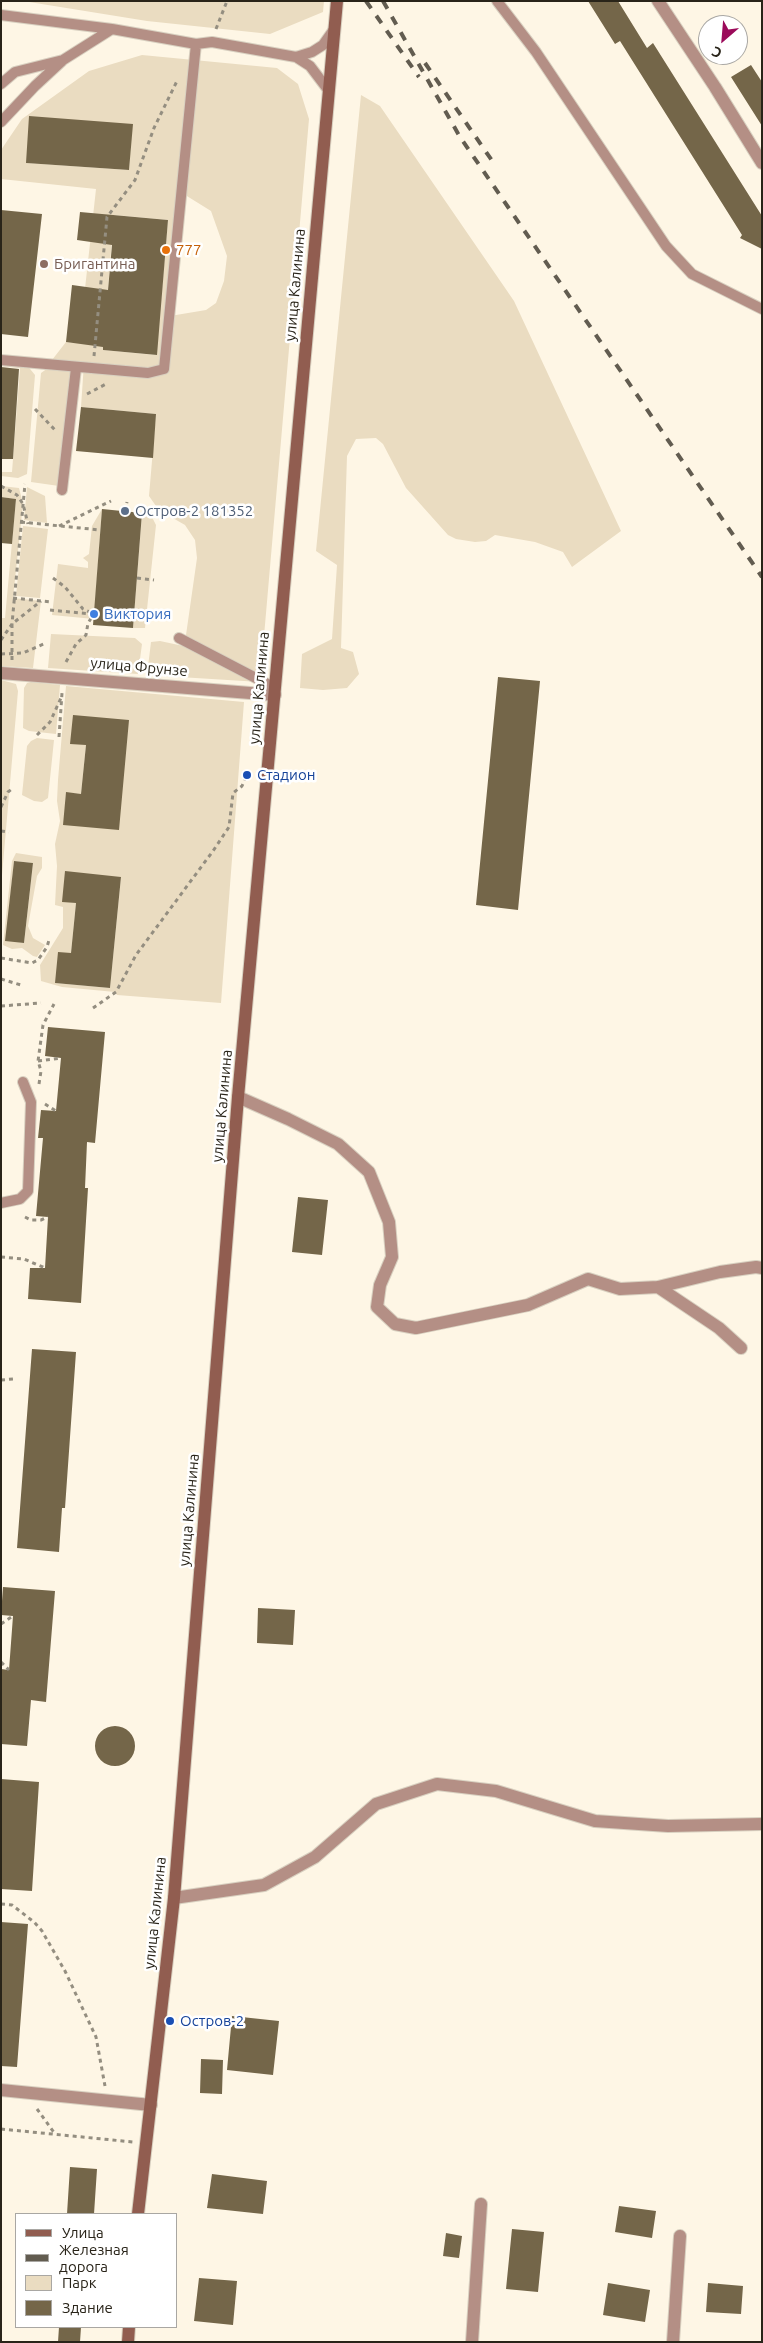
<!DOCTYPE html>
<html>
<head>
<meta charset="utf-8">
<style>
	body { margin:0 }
	#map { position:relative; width:763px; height:2343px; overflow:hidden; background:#fef6e5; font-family:Ubuntu,sans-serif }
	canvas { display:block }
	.frame { position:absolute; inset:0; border:2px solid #292419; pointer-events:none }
	.legend { position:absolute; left:15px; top:2213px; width:162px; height:115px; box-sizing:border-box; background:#fff; border:1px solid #a9a7a3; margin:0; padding:6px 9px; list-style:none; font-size:15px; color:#292419 }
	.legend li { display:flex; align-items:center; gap:10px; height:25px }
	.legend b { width:25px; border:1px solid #a9a7a3 }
	.north { position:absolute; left:698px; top:15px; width:50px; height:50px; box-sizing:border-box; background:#fff; border:1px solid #a9a7a3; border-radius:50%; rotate:207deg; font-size:14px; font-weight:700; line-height:20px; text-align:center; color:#292419 }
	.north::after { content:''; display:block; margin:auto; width:18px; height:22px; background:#9b0a5a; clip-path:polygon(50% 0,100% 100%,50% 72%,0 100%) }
</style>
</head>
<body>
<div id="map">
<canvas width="763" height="2343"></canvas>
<div class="frame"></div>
<ul class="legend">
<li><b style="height:6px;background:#915d50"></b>Улица</li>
<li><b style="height:6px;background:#625c50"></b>Железная дорога</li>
<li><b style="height:14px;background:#eadcc1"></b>Парк</li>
<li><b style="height:14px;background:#746649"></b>Здание</li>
</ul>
<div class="north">С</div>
</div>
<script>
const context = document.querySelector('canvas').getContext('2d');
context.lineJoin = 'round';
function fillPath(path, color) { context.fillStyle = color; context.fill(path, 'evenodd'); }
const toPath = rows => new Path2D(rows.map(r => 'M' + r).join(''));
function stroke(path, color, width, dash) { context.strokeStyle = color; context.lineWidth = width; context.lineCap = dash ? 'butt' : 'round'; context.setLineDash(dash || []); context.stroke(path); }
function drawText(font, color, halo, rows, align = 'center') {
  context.font = font + ' Ubuntu,sans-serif'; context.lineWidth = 5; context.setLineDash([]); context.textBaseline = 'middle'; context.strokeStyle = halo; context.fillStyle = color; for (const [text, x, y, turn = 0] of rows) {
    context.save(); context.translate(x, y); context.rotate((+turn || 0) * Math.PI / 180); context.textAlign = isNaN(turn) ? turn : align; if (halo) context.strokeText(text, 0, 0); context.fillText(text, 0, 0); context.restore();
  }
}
fillPath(toPath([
	[23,1,324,1,323,12,270,34,147,21],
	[142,55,277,68,298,84,309,119,260,682,147,675,151,642,160,641,188,647,186,635,197,558,195,540,185,525,171,517,163,516,149,496,156,414,81,407,84,363,52,360,66,342,79,343,96,189,1,179,1,150,22,119,89,71],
	[132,124,129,170,26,163],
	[182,193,211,211,227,256,224,281,216,303,206,310,170,316],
	[114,215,168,220,156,355,103,350],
	[361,95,380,106,514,301,621,531,572,567,563,552,535,542,495,535,486,541,475,542,456,539,448,535,406,488,383,444,376,438,356,439,347,456,341,648,353,652,359,674,347,688,323,690,300,688,302,654,332,639,337,565,316,551],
	[1,362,26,364,35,375,27,474,18,478,1,476,1,472,12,472,20,368,1,366],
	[48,368,71,370,59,486,31,482,41,373],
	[1,486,19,488,23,504,13,598,41,601,33,668,1,666,1,618,5,618,16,499,1,497],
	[27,487,45,496,47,523,24,520],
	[102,509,94,619,52,615,58,564,88,568,88,562,83,558,89,554,92,526],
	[149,511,156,525,145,628,133,628,142,513],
	[23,526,48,529,40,598,16,596],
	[51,634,135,638,142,644,138,674,48,668],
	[1,680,16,684,18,691,1,887],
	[31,682,60,685,56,734,29,731,23,728,24,688,27,683],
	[66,686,244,702,221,1003,117,995,115,992,62,987,41,981,40,965,63,928,63,907,55,905,57,866,55,844,60,821,57,801,58,780],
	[129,720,64,824,66,793,81,794,86,745],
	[121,877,110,988,55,983,71,953,76,903,62,901],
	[37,738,54,740,48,798,42,802,34,801,22,795,27,746,31,741],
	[16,853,42,857,42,868,37,876,28,926,33,938,45,945,37,957,33,956,22,948,12,949,3,945,12,861],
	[14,861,33,863,24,943,6,940]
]), '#eadcc1');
fillPath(toPath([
	[588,1,618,1,647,48,653,43,762,216,762,249,740,238,742,235,620,41,615,44],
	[751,65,762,82,762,126,731,77],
	[29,116,133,124,129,170,26,163],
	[1,210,42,214,28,337,1,334],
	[80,212,168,220,157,355,103,350,103,347,66,342,72,285,108,290,112,245,77,240],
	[1,367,19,369,13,459,1,459],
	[81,407,156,414,153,458,76,451],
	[1,497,16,499,12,544,1,543],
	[102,509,142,513,133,628,93,625],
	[498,677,540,681,518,910,476,905],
	[73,715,129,720,119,830,63,825,66,792,81,794,86,745,70,744],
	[14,861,33,863,24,943,5,941],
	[65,871,121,877,110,988,55,983,58,952,71,953,76,903,62,902],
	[48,1027,105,1032,95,1143,87,1142,85,1188,88,1188,81,1303,28,1299,30,1268,45,1268,48,1217,36,1216,43,1138,38,1138,41,1110,56,1111,61,1058,45,1056],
	[298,1197,328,1200,322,1255,292,1252],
	[32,1349,76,1352,65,1508,62,1508,59,1552,17,1548],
	[3,1587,55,1591,46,1702,31,1700,27,1746,1,1744,1,1669,9,1670,13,1616,1,1615],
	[258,1608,295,1610,293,1645,257,1643],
	'95 1746a20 20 0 1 1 40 0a20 20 0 1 1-40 0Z',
	[1,1779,39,1782,32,1891,1,1889],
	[1,1922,28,1924,17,2067,1,2066],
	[232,2016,279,2021,273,2075,227,2070],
	[201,2059,223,2060,222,2094,200,2093],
	[70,2167,97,2169,94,2214,67,2214],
	[212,2174,267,2181,263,2214,207,2208],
	[619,2206,656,2211,652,2238,615,2232],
	[512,2229,544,2232,538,2292,506,2289],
	[446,2233,462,2236,459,2258,443,2256],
	[199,2278,237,2281,233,2325,194,2321],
	[608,2283,650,2290,645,2322,603,2315],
	[708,2283,743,2286,741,2314,706,2312],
	[59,2327,81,2327,80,2342,58,2342]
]), '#746649');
const lane = toPath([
	[497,1,536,52,666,246,692,274,762,309],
	[1,15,112,29,196,44,212,42,296,57],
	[1,84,15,72,63,60,112,29],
	[329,91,310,66,296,57,312,52,323,45,335,28],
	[1,122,35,86,62,61],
	[1,360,148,373,164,369,196,44],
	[62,490,76,368],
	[179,638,275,688],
	[1,1203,20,1199,28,1191,31,1102,23,1082]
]);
const street = toPath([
	[658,1,715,87,762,163],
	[1,673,275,695],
	[238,1097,288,1119,338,1144,369,1172,389,1222,392,1257,380,1285,377,1307,395,1324,416,1328,528,1305,588,1279,620,1289,658,1287,720,1272,756,1267,762,1268],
	[658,1287,719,1328,741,1348],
	[174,1898,264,1885,315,1857,376,1804,437,1784,496,1791,595,1821,668,1826,762,1824],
	[1,2090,151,2105],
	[472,2342,481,2204],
	[673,2342,680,2236]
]);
const secondary = toPath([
	[138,2214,174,1898,238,1097,337,1],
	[128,2342,129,2327]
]);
stroke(lane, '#d8d0c0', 12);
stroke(street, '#d8d0c0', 14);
stroke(secondary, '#d8d0c0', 14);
stroke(toPath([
	[216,29,227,1],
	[94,356,107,217,135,180,154,128,177,81],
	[87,394,106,384],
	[35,409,55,430],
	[1,486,17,495,23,504,28,524],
	[125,511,127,502],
	[21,522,100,530],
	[59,526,111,501],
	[53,578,65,587,83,609,94,614],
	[137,578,154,580],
	[13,598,51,602],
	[50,610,91,614],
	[133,618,149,619],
	[1,640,12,624,25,484],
	[1,654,23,653,46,643],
	[12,660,12,624,41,601],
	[66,662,76,644,86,635,88,623,94,614],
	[37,735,50,722,61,698],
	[59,737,62,693],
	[1,807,8,792,13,788],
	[1,831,9,832],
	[1,958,32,963,38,960,47,947,49,940],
	[1,979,21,985],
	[1,1006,41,1003],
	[93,1008,116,992,136,955,213,851,229,827,233,793,242,786,247,775],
	[38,1061,61,1058],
	[39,1084,41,1071,38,1061,43,1025,54,1004],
	[45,1104,56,1111],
	[25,1217,31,1220,41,1220,48,1217],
	[1,1257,24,1259,45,1268],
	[1,1380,13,1379],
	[1,1624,13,1616],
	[1,1662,9,1670],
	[1,1904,12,1905,34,1922,42,1931,65,1971,96,2037,105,2086],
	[37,2109,55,2134],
	[1,2129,133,2142]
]), '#948e80', 3, [4, 4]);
stroke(lane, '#b48f85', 10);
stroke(street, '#b48f85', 12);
stroke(secondary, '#915d50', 12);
stroke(toPath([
	[366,1,419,77],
	[383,1,460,137,762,577],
	[425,63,495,165]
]), '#625c50', 4, [9, 9]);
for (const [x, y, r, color] of [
	[166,250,5,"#e8710a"],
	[44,264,5,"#8d6e63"],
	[125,511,5,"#5c6f8a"],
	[94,614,5,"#3f7fe0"],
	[247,775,5,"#1a4fb4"],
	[170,2021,5,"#1a4fb4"]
]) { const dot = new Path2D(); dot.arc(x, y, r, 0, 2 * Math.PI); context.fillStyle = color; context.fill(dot); stroke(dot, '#fff', 2); }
drawText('15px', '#c56008', '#fff', [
	["777",176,250]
], 'left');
drawText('15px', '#785e54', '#fff', [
	["Бригантина",54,264]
], 'left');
drawText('15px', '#292419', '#fff', [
	["улица Калинина",295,285,-85],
	["улица Фрунзе",139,667,5],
	["улица Калинина",259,688,-85],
	["улица Калинина",222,1106,-85],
	["улица Калинина",189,1510,-85],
	["улица Калинина",155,1913,-84]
]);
drawText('15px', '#4e5e75', '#fff', [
	["Остров-2 181352",135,511]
], 'left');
drawText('15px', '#366cbe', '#fff', [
	["Виктория",104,614]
], 'left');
drawText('15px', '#164399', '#fff', [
	["Стадион",257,775],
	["Остров-2",180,2021]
], 'left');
</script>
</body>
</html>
